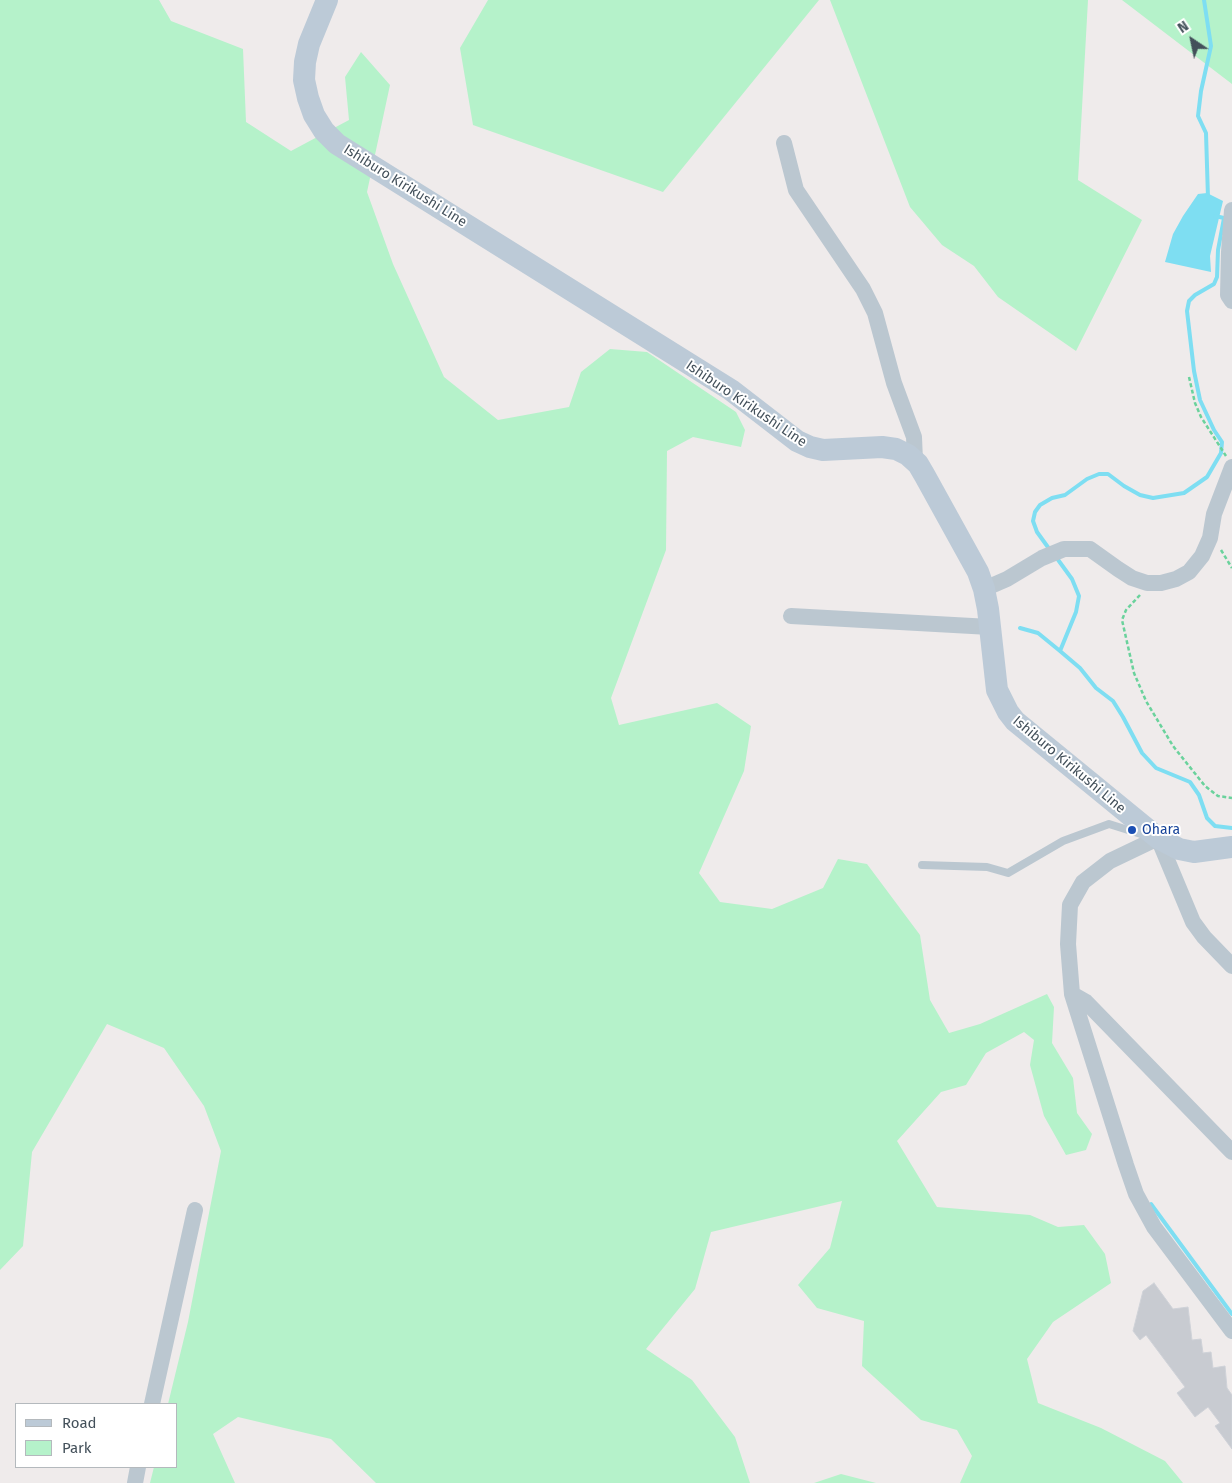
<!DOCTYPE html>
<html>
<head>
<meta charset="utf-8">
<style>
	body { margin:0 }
	#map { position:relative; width:1232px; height:1483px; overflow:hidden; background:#efebeb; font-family:"Fira Sans",sans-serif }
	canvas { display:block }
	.legend { position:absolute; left:15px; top:1403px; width:162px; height:65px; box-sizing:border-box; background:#fff; border:1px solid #b4b9bd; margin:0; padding:6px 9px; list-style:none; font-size:15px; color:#43505a }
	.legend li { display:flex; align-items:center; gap:10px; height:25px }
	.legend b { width:25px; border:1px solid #b4b9bd }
	.north { position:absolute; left:1167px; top:15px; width:50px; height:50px; -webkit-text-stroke:4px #fff; paint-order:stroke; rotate:326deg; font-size:14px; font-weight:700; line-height:20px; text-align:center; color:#43505a }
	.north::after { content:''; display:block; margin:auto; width:18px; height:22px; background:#43505a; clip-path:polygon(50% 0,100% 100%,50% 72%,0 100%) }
</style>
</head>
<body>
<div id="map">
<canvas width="1232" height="1483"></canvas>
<ul class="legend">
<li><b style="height:6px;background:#bccad7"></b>Road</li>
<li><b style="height:14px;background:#b5f2ca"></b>Park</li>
</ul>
<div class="north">N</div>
</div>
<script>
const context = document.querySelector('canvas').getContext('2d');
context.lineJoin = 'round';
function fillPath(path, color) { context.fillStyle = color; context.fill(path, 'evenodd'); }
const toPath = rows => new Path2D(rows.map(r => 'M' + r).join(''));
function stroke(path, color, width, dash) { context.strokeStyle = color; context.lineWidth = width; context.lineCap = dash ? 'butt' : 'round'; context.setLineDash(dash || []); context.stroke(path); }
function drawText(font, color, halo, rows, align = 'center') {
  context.font = font + ' "Fira Sans",sans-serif'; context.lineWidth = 4; context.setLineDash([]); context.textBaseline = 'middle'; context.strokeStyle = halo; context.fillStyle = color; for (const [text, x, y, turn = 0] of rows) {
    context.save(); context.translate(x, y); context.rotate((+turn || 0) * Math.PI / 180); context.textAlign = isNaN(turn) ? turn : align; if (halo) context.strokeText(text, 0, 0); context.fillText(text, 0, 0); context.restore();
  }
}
fillPath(toPath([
	[0,0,159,0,171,21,243,49,246,122,291,151,349,120,345,77,361,52,390,85,367,192,393,264,444,377,498,420,569,407,581,372,610,349,647,352,736,412,745,430,741,447,693,437,667,451,666,550,611,698,619,725,717,703,751,726,744,771,699,873,720,902,772,909,823,888,838,859,867,864,920,935,930,1000,949,1033,980,1024,1047,994,1054,1007,1052,1043,1073,1078,1077,1113,1092,1134,1086,1150,1066,1155,1044,1116,1030,1065,1034,1040,1024,1032,986,1053,966,1085,941,1092,897,1141,937,1207,1030,1215,1058,1227,1084,1225,1105,1254,1111,1283,1053,1322,1027,1359,1038,1403,1101,1428,1165,1461,1183,1483,960,1483,972,1456,957,1430,921,1420,862,1366,864,1321,817,1308,798,1285,830,1248,842,1201,711,1232,695,1289,646,1349,692,1380,735,1437,750,1483,376,1483,331,1439,238,1417,213,1434,235,1483,150,1483,154,1467,176,1467,176,1404,168,1404,188,1322,221,1151,204,1106,164,1048,107,1024,32,1152,23,1246,0,1270],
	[488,0,819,0,663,192,473,125,460,48],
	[830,0,1088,0,1078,180,1142,220,1076,351,998,297,974,266,942,245,910,207],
	[1122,0,1232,0,1232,84],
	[841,1474,876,1483,814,1483]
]), '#b5f2ca');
fillPath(toPath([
	[1207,193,1223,201,1210,256,1211,272,1165,262,1173,234,1183,216,1198,194]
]), '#7edef2');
stroke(toPath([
	[1204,0,1211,46,1201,91,1198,116,1206,133,1208,198],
	[1050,550,1037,532,1033,521,1035,512,1040,505,1052,498,1065,495,1087,479,1099,474,1108,474,1124,486,1140,495,1153,498,1184,493,1207,477,1221,453,1222,442,1214,430,1200,400,1194,371,1187,311,1189,301,1195,295,1214,284,1217,277,1218,250,1224,218,1215,216],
	[1056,557,1072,579,1079,596,1076,612,1060,651,1080,668,1096,688,1113,701,1123,717,1142,753,1156,768,1190,782,1199,795,1207,818,1215,826,1232,828],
	[1020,628,1038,633,1060,651],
	[1151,1204,1232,1314]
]), '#7edef2', 4);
const building = toPath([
	[1154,1283,1173,1309,1188,1307,1192,1340,1201,1339,1203,1353,1211,1352,1213,1368,1225,1366,1227,1388,1232,1395,1232,1449,1215,1426,1220,1423,1208,1407,1195,1417,1177,1393,1185,1387,1146,1335,1140,1340,1133,1331,1143,1291,1154,1283]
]);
fillPath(building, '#c8cbd1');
stroke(building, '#cfd2d8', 1);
stroke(toPath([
	[1189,377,1195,403,1201,417,1226,456],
	[1221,550,1232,568],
	[1140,595,1126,610,1122,620,1134,673,1146,701,1173,746,1205,786,1218,796,1232,798]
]), '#6ad29c', 2.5, [4, 2.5]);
stroke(toPath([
	[922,865,987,867,1008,873,1063,841,1109,824,1144,835]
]), '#bbc7d0', 8);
stroke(toPath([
	[784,143,796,190,863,289,875,313,894,383,914,437,915,461],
	[1232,210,1229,252,1228,295,1232,301],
	[984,589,1007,579,1042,558,1064,549,1090,549,1118,569,1132,578,1147,583,1161,583,1176,579,1189,572,1202,556,1210,538,1214,514,1232,467],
	[791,616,990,627],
	[1232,966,1204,937,1193,922,1158,838,1110,861,1083,882,1070,905,1068,944,1072,994,1126,1165,1136,1194,1154,1227,1232,1331],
	[1072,994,1086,1002,1232,1152],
	[152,1404,195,1210],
	[135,1483,138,1467]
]), '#bbc7d0', 16);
stroke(toPath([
	[327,0,309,44,305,62,304,80,308,98,314,115,324,131,337,144,731,390,797,441,810,447,823,450,882,447,896,449,908,455,918,464,925,476,978,572,984,589,988,609,997,690,1008,712,1015,721,1158,838,1179,849,1194,852,1232,847]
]), '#bccad7', 22);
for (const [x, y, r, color] of [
	[1132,830,5,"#1a4fb4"]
]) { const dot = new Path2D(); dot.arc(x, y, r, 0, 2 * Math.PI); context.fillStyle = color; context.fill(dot); stroke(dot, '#fff', 2); }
drawText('14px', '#43505a', '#fff', [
	["Ishiburo Kirikushi Line",405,186,32],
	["Ishiburo Kirikushi Line",746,404,34],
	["Ishiburo Kirikushi Line",1069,765,40]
]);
drawText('14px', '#164399', '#fff', [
	["Ohara",1142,830]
], 'left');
</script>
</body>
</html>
